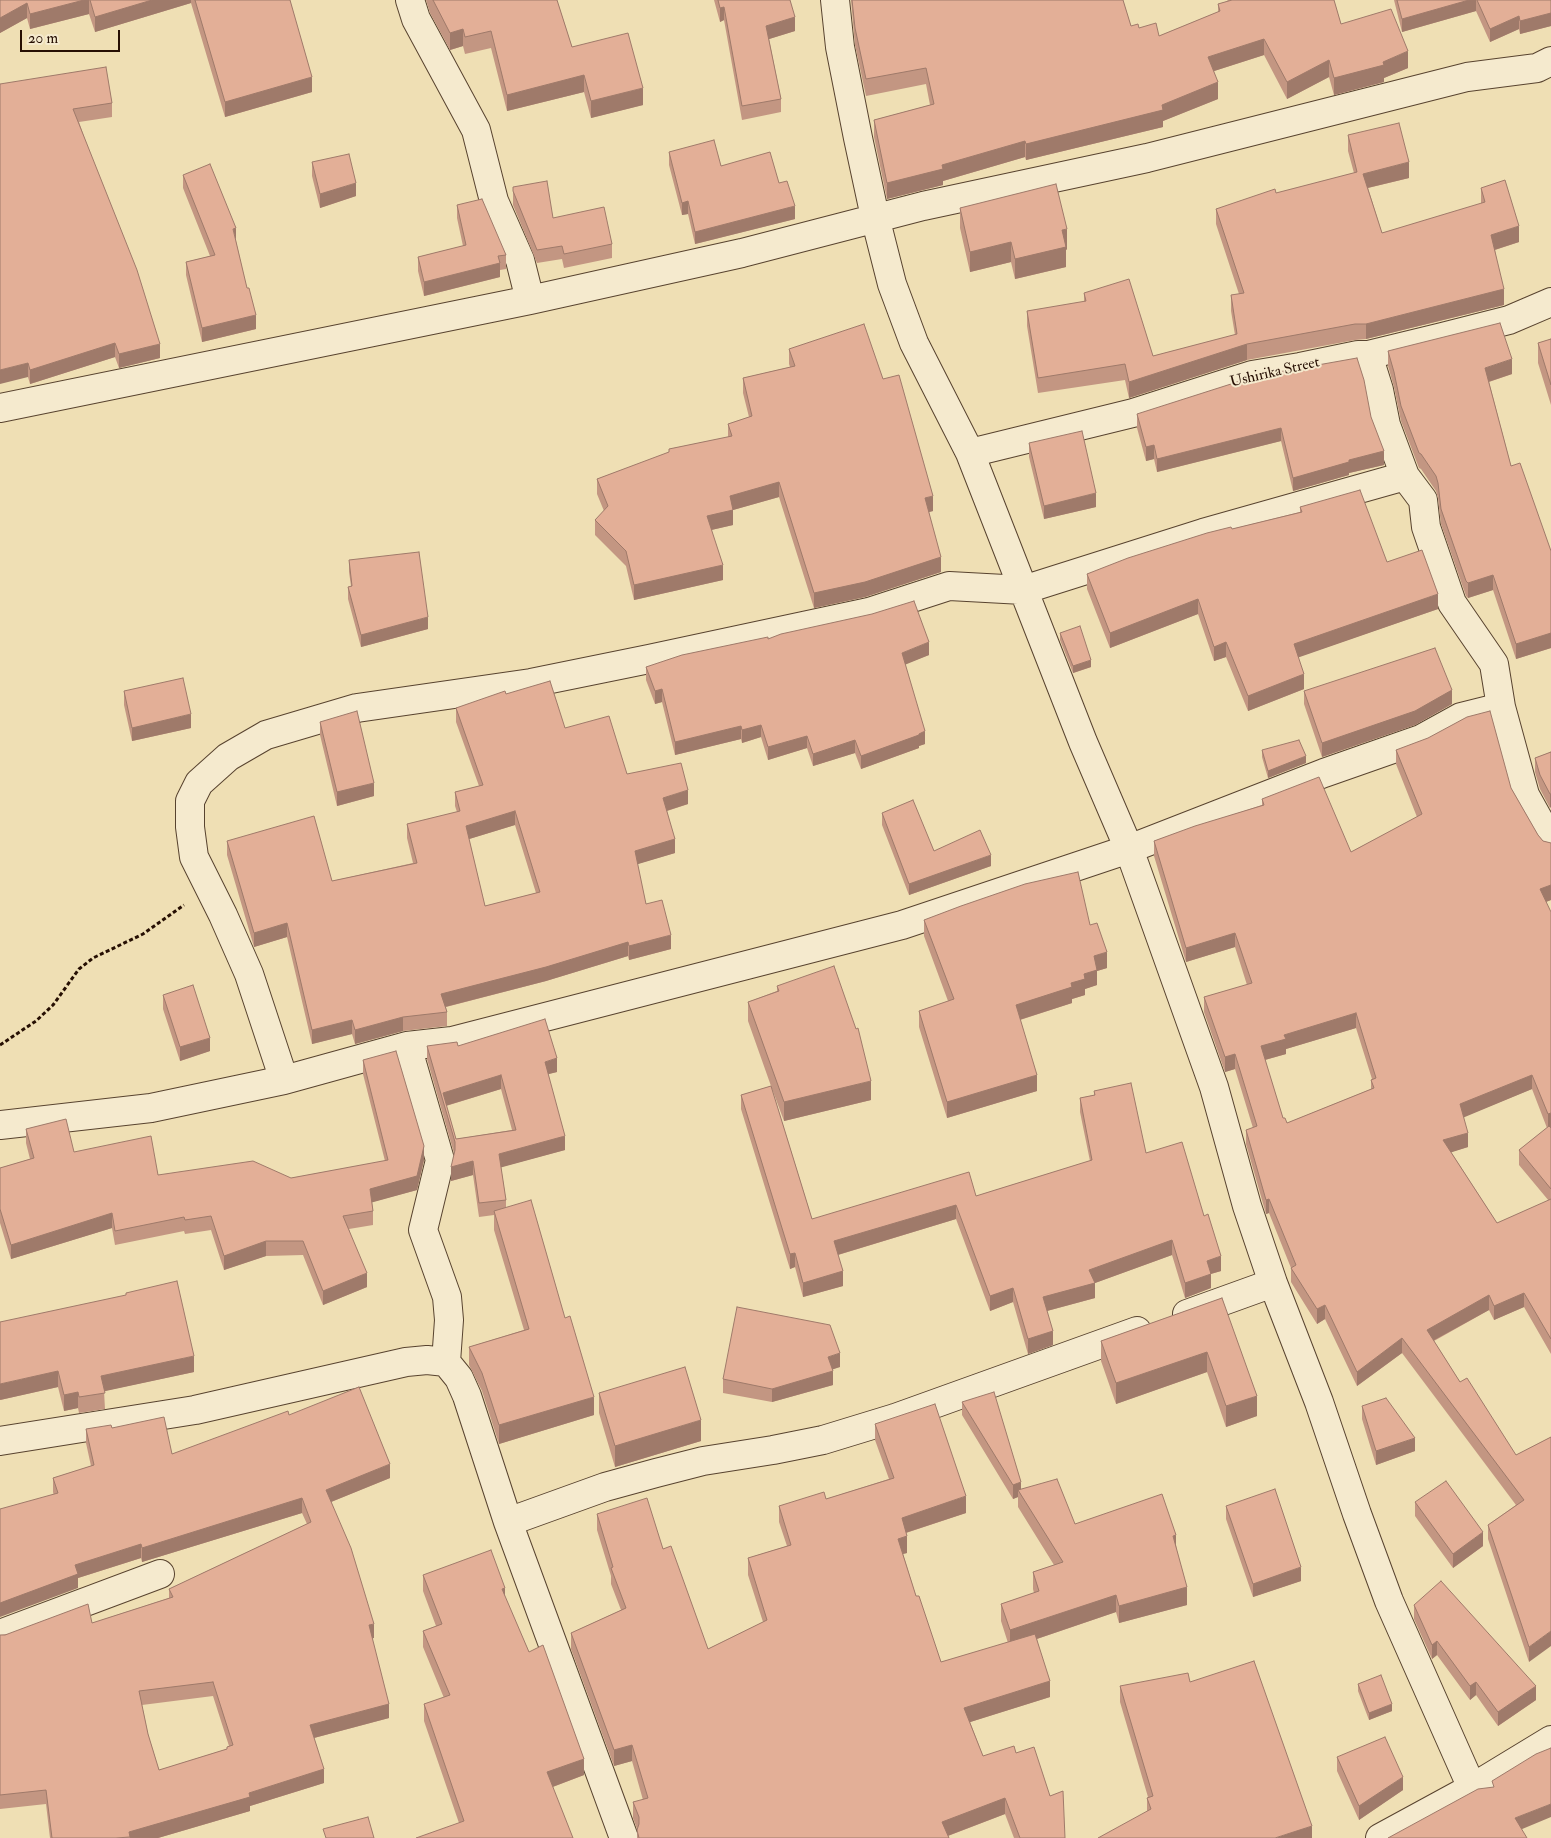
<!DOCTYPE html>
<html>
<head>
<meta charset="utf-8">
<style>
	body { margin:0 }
	#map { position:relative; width:1551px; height:1838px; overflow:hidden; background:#efdfb4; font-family:"IM FELL Double Pica",serif }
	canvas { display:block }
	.scale { position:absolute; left:20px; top:30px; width:100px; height:22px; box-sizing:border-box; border:2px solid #260f03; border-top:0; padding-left:6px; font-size:15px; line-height:18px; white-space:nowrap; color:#260f03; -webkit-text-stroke:4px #f5eace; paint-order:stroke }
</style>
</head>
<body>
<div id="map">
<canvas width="1551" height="1838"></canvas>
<div class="scale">20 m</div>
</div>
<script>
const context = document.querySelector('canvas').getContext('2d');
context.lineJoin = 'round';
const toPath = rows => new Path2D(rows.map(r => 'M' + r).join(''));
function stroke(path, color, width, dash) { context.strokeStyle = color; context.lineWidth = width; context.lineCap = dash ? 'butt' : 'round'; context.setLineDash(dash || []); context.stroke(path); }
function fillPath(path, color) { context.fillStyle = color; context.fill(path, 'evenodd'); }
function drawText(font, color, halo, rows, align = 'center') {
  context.font = font + ' "IM FELL Double Pica",serif'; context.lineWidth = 4; context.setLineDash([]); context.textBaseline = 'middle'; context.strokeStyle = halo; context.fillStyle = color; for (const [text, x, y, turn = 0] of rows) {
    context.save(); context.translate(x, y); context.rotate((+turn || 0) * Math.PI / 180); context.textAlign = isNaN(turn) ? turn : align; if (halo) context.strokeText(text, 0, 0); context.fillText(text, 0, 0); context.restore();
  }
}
const minor = toPath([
	[410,0,416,19,476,130,494,201,520,260,530,300],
	[835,0,840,47,858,138,875,217,892,284,914,343,970,453,1083,742,1129,849,1214,1087,1247,1206,1273,1283,1319,1402,1357,1514,1389,1601,1472,1788],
	[1368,355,1379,390,1386,425,1405,476,1423,500,1426,527,1452,603,1494,664,1501,707,1525,795,1551,842],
	[0,408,530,300,742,253,923,206,1147,158,1467,77,1537,68,1551,61],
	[970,453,1133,413,1252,375,1300,367,1358,355,1368,355,1442,337,1509,320,1551,302],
	[407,1046,440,1160,423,1230,447,1297,449,1320,446,1362],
	[284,1080,249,974,223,915,194,857,190,827,190,801,199,783,228,757,266,735,357,708,531,683,649,659,869,612,949,586,1023,590,1203,533,1405,476],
	[0,1125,151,1108,284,1080,407,1046,452,1041,902,925,1129,849,1324,773,1421,739,1461,717,1501,707],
	[1187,1314,1273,1283],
	[0,1441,195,1410,406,1362,427,1360,446,1362,459,1378,467,1396,508,1522,624,1838],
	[508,1522,605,1487,656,1473,703,1461,773,1450,823,1440,895,1418,1137,1331],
	[0,1634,160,1574],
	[1380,1838,1472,1788,1551,1740]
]);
stroke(minor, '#58432f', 30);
stroke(toPath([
	[0,1045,36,1021,53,1005,79,969,93,958,143,934,184,905]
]), '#260f03', 3, [4, 2.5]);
stroke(minor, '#f5eace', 28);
fillPath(toPath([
	[0,0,290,0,312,92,225,117,191,3,95,32,89,14,30,29,27,18,0,33],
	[426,0,557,0,572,47,643,105,591,118,584,92,507,111,491,48,465,54,463,46,450,50,430,13],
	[714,0,790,0,795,31,769,39,781,99,781,112,742,120,724,20,720,22],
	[851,0,1123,0,1131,26,1139,28,1159,36,1218,12,1218,4,1228,1,1227,0,1334,0,1341,24,1408,68,1384,78,1384,82,1334,95,1329,77,1287,99,1264,55,1214,71,1218,99,1163,121,1163,127,1026,160,1025,157,943,181,943,185,887,199,874,137,874,120,930,105,926,84,866,96,855,45],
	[1394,0,1551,0,1551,26,1520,34,1519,29,1490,42,1476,11,1402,32],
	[0,84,112,103,112,117,79,122,160,358,119,368,115,357,30,384,28,377],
	[1348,135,1409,178,1368,188,1382,233,1481,204,1481,188,1519,242,1495,250,1504,305,1366,339,1355,340,1247,360,1129,398,1125,380,1038,393,1027,326,1027,311,1084,302,1084,293,1153,356,1235,335,1231,311,1231,295,1239,294,1216,224,1216,209,1354,173,1348,151],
	[669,152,721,166,779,183,795,219,695,244,688,214,682,215,669,165],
	[312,162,356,196,320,208,312,176],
	[183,175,236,241,256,329,202,342,186,275,186,262,210,256,183,188],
	[513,191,553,218,612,244,612,258,564,268,562,259,537,263,513,205],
	[457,205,506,255,506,269,500,270,500,277,424,296,418,271,418,257,463,246,457,218],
	[960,208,1067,249,1066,250,1066,267,1015,279,1011,262,970,272,960,228],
	[1551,339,1551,405,1538,363,1538,343],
	[789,349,883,379,933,511,929,512,941,572,865,597,814,608,779,497,733,510,733,525,711,530,723,580,634,600,626,566,595,535,595,520,604,511,597,494,597,479,669,453,669,449,728,437,728,424,749,417,743,393,743,378,790,367,789,364],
	[1388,351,1512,374,1489,382,1511,466,1551,551,1551,648,1516,659,1493,590,1468,598,1466,596,1441,524,1438,498,1436,491,1421,469,1419,468,1401,421,1394,387,1388,366],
	[1137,414,1371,417,1384,465,1349,473,1349,475,1293,491,1281,441,1157,472,1154,459,1146,461,1137,428],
	[1029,443,1096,507,1044,519,1029,457],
	[1300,507,1387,562,1438,609,1298,657,1304,689,1248,711,1226,657,1214,661,1198,614,1110,648,1087,589,1087,574,1232,529,1300,512],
	[349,560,428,629,361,647,348,599,348,587,351,586,349,572],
	[1060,633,1091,667,1073,673,1060,640],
	[768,639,929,655,905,664,925,744,919,746,919,748,861,769,855,753,813,766,807,748,768,760,761,737,742,743,741,739,675,755,662,702,655,704,646,680,646,667],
	[124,691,191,728,132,741,124,705],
	[1304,691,1452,704,1415,725,1322,757,1304,704],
	[506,694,565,728,627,774,688,804,667,811,675,853,637,864,646,904,671,949,629,960,628,956,546,981,446,1007,447,1012,447,1026,403,1031,355,1044,352,1034,312,1044,287,937,254,947,227,855,227,841,332,881,413,863,407,838,407,824,457,812,455,806,455,792,479,786,456,722,456,708],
	[515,825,536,893,485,906,469,839],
	[320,722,374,796,337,806,320,735],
	[1262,750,1306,763,1268,778,1262,757],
	[1396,750,1511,788,1538,835,1543,841,1551,843,1551,900,1546,902,1551,1128,1551,1354,1524,1307,1494,1320,1489,1310,1434,1341,1460,1382,1516,1455,1551,1437,1529,1662,1488,1539,1488,1525,1516,1505,1402,1353,1357,1386,1325,1319,1317,1324,1291,1282,1291,1268,1269,1213,1266,1214,1246,1144,1246,1130,1253,1128,1235,1069,1225,1072,1204,1012,1204,997,1247,985,1235,947,1186,962,1154,856,1154,841,1262,805,1262,799,1351,852,1417,817,1396,764],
	[1356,1028,1372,1079,1371,1080,1371,1089,1287,1123,1283,1118,1265,1060,1286,1054,1286,1049],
	[1532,1089,1547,1128,1519,1150,1519,1165,1549,1201,1497,1223,1451,1152,1468,1147,1463,1117],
	[1551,752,1550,808,1540,789,1535,772,1535,758],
	[882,813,934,851,991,866,909,895,882,825],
	[924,920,1090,925,1107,968,1097,971,1097,985,1085,989,1085,995,1072,999,1072,1003,1020,1020,1037,1091,947,1118,919,1027,919,1011,948,1001,924,936],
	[777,986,871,1100,784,1121,771,1086,812,1219,976,1196,1090,1161,1080,1112,1080,1098,1094,1095,1094,1091,1146,1153,1204,1216,1221,1271,1211,1274,1211,1288,1185,1298,1172,1255,1095,1283,1095,1298,1047,1311,1053,1345,1028,1354,1013,1302,990,1311,956,1219,838,1255,843,1286,803,1297,795,1267,790,1269,741,1109,741,1095,771,1086,748,1021,748,1002,777,991],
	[163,995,210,1051,180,1061,163,1009],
	[427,1046,458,1046,557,1072,548,1074,565,1150,501,1167,506,1200,506,1208,594,1415,499,1444,482,1391,469,1365,469,1347,524,1330,494,1230,494,1215,479,1217,473,1175,451,1181,454,1153,427,1059],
	[501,1089,512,1130,456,1139,446,1106],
	[363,1060,424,1160,417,1190,372,1202,373,1211,373,1225,349,1229,367,1287,323,1305,303,1255,266,1256,224,1270,211,1230,185,1234,184,1231,115,1245,112,1228,11,1259,0,1223,0,1168,30,1159,26,1143,26,1129,74,1152,158,1175,291,1178,385,1161,363,1074],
	[126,1293,194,1372,104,1391,105,1409,79,1413,78,1408,64,1411,58,1387,0,1400,126,1296],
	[1222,1298,1257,1416,1226,1427,1207,1372,1116,1404,1101,1361,1101,1341],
	[840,1367,832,1369,833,1385,772,1402,723,1393,723,1379],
	[599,1393,701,1441,615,1467,599,1413],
	[962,1402,1021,1489,1075,1524,1176,1545,1187,1605,1119,1623,1116,1612,1037,1639,1050,1697,970,1722,983,1756,1016,1753,1050,1796,1065,1838,1014,1838,1005,1814,948,1836,949,1838,637,1838,637,1829,633,1818,633,1802,643,1800,632,1761,614,1766,571,1649,571,1633,621,1610,611,1584,611,1576,597,1530,597,1514,663,1549,708,1649,763,1622,748,1575,748,1558,787,1546,779,1522,779,1506,826,1499,889,1479,875,1440,875,1424,966,1513,906,1533,907,1553,903,1554,916,1596,941,1662,1008,1643,1001,1621,1001,1604,1034,1593,1033,1589,1033,1572,1054,1565,1018,1507,1018,1497,1013,1499,962,1415],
	[1362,1406,1415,1451,1376,1465,1362,1419],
	[289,1415,390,1478,331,1502,374,1638,372,1638,389,1718,314,1738,324,1783,250,1806,250,1811,158,1838,50,1838,46,1804,0,1809,0,1635,92,1623,169,1598,169,1589,307,1524,302,1513,142,1562,141,1558,78,1578,78,1588,53,1492,53,1478,91,1466,86,1443,86,1429,112,1428,172,1454],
	[213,1696,229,1746,227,1747,227,1749,159,1770,148,1734,142,1705],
	[1415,1502,1483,1546,1453,1568,1415,1516],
	[1226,1506,1301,1581,1253,1597,1226,1519],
	[423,1575,505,1597,529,1652,584,1775,459,1823,424,1721,424,1704,444,1698,423,1647,423,1631,436,1626,423,1591],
	[1414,1605,1536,1700,1498,1726,1476,1695,1470,1700,1437,1655,1432,1659,1414,1619],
	[1190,1682,1312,1838,1147,1811,1147,1798,1148,1797,1120,1702,1120,1686],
	[1358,1684,1392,1711,1369,1720,1358,1691],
	[1337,1757,1403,1790,1359,1820,1337,1771]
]), '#c39682');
fillPath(toPath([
	[84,0,89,0,89,14,30,29,30,14],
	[152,0,191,0,191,3,95,32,95,17],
	[1469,0,1476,0,1476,11,1402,32,1402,19],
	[27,3,27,18,0,33,0,18],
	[724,7,724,20,720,22,720,8],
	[1551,13,1551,26,1520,34,1520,21],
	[1519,16,1519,29,1490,42,1490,29],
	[795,17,795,31,766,40,766,26],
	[463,29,463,46,450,50,450,33],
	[1264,39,1264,55,1208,73,1208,57],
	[1408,51,1408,68,1384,78,1384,82,1334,95,1334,78,1383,62],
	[1329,60,1329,77,1287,99,1287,82],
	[584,75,584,92,507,111,507,95],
	[312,77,312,92,225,117,225,102],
	[1218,82,1218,99,1163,121,1163,127,1026,160,1026,144,1162,105],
	[643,88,643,105,591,118,591,101],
	[1025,141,1025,157,943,181,943,185,887,199,887,183,942,165],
	[1409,162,1409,178,1363,189,1363,174],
	[356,183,356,196,320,208,320,194],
	[688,201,688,214,682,215,682,203],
	[795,206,795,219,695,244,695,232],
	[1519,226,1519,242,1491,251,1491,235],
	[236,228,236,242,233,229],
	[1067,229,1067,249,1066,250,1066,267,1015,279,1015,259,1062,230],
	[1011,242,1011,262,970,272,970,252],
	[500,263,500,277,424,296,424,282],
	[1504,289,1504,305,1366,339,1366,324],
	[256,315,256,329,202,342,202,328],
	[115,343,115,357,30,384,30,370],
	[160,344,160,358,119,368,119,354],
	[1247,344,1247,360,1129,398,1129,382],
	[1512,359,1512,374,1485,383,1485,368],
	[28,363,28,377,0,384,0,370],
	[1281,428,1281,441,1157,472,1157,459],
	[1154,445,1154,459,1146,461,1146,447],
	[1384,451,1384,465,1349,473,1349,475,1293,491,1293,478,1349,460],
	[779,482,779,497,733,510,733,525,707,531,707,516,730,496],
	[1096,493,1096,507,1044,519,1044,506],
	[933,496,933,511,925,513,925,498],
	[941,557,941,572,865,597,814,608,814,593],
	[723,565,723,580,634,600,634,585],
	[1493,575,1493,590,1468,598,1468,583],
	[1438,594,1438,609,1294,659,1294,644],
	[1198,599,1198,614,1110,648,1110,633],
	[428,617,428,629,361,647,361,635],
	[1551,633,1551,648,1516,659,1516,644],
	[929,642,929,655,902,666,902,653],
	[1226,642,1226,657,1214,661,1214,647],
	[1091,660,1091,667,1073,673,1073,666],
	[1304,674,1304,689,1248,711,1248,696],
	[662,689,662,702,655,704,655,691],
	[1452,690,1452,704,1415,725,1322,757,1322,743],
	[191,714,191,728,132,741,132,728],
	[761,725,761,737,742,743,742,730],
	[741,726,741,739,675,755,675,742],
	[925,731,925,744,919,746,919,748,861,769,861,756],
	[807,736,807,748,768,760,768,747],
	[855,740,855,753,813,766,813,754],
	[1306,756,1306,763,1268,778,1268,771],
	[374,783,374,796,337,806,337,792],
	[688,790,688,804,663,812,663,798],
	[1550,794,1551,794,1551,807,1550,808],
	[515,811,515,825,466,840,466,826],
	[675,839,675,853,635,865,635,851],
	[991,855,991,866,909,895,909,884],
	[1551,885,1551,900,1540,904,1540,889],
	[287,923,287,937,254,947,254,933],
	[1235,933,1235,947,1186,962,1186,948],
	[671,935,671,949,629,960,629,946],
	[628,942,628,956,546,981,441,1008,441,994],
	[1107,952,1107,968,1097,971,1097,985,1085,989,1085,995,1072,999,1072,1003,1016,1021,1016,1005,1071,983,1084,974,1094,956],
	[1356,1013,1356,1028,1286,1049,1286,1054,1261,1061,1261,1046,1284,1035],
	[403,1017,403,1031,355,1044,355,1030],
	[352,1020,352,1034,312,1044,312,1030],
	[210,1038,210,1051,180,1061,180,1047],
	[1235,1054,1235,1069,1225,1072,1225,1057],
	[557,1058,557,1072,545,1075,545,1062],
	[501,1075,501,1089,445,1106,443,1093],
	[1037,1075,1037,1091,947,1118,947,1102],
	[1532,1075,1532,1089,1460,1119,1460,1104],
	[871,1081,871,1100,784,1121,784,1102],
	[1551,1113,1551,1128,1548,1129,1548,1114],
	[1468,1133,1468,1147,1443,1155,1443,1140],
	[565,1136,565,1150,499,1168,499,1154],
	[424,1146,424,1160,417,1190,370,1203,370,1189],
	[473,1161,473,1175,451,1181,451,1167],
	[1269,1199,1269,1213,1266,1214,1266,1200],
	[956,1205,956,1219,834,1256,834,1241],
	[112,1213,112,1228,11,1259,11,1245],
	[1172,1240,1172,1255,1095,1283,1095,1298,1043,1312,1043,1297,1089,1270],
	[266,1241,266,1256,224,1270,224,1256],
	[795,1253,795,1267,790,1269,790,1254],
	[1221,1256,1221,1271,1207,1275,1207,1261],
	[843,1271,843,1286,803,1297,803,1283],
	[367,1273,367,1287,323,1305,323,1291],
	[1211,1274,1211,1288,1185,1298,1185,1283],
	[1013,1288,1013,1302,990,1311,990,1296],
	[1524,1293,1524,1307,1494,1320,1494,1306],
	[1489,1295,1489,1310,1427,1344,1427,1330],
	[1325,1305,1325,1319,1317,1324,1317,1309],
	[1053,1331,1053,1345,1028,1354,1028,1339],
	[1402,1338,1402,1353,1357,1386,1357,1372],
	[1207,1352,1207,1372,1116,1404,1116,1383],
	[840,1353,840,1367,828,1371,828,1357],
	[194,1356,194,1372,101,1392,101,1376],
	[58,1371,58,1387,0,1400,0,1384],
	[833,1371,833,1385,772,1402,772,1389],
	[78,1392,78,1408,64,1411,64,1395],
	[1257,1396,1257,1416,1226,1427,1226,1406],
	[594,1397,594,1415,499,1444,499,1425],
	[701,1420,701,1441,615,1467,615,1446],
	[1415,1438,1415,1451,1376,1465,1376,1451],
	[390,1464,390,1478,326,1504,326,1490],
	[1021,1482,1021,1495,1018,1490,1018,1497,1013,1499,1013,1485],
	[966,1496,966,1513,902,1534,902,1518],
	[302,1498,302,1513,142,1562,142,1548],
	[1483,1532,1483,1546,1453,1568,1453,1554],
	[1176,1535,1176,1552,1173,1536],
	[907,1536,907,1553,898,1555,898,1539],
	[141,1544,141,1558,78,1578,78,1588,0,1617,0,1603,75,1565],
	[1301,1567,1301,1581,1253,1597,1253,1584],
	[1187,1587,1187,1605,1119,1623,1119,1606],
	[505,1588,505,1604,502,1589],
	[1116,1595,1116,1612,1010,1648,1010,1630],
	[374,1624,374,1638,369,1639,369,1625],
	[1551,1631,1551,1646,1529,1662,1529,1647],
	[1437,1641,1437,1655,1432,1659,1432,1645],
	[1050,1681,1050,1697,964,1724,964,1708],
	[1476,1682,1476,1695,1470,1700,1470,1686],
	[1536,1686,1536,1700,1498,1726,1498,1712],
	[389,1704,389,1718,310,1739,310,1725],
	[1392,1704,1392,1711,1369,1720,1369,1713],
	[632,1745,632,1761,614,1766,614,1750],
	[584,1759,584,1775,547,1789,547,1772],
	[324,1769,324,1783,250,1806,250,1811,158,1838,130,1838,129,1832,249,1793],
	[1403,1777,1403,1790,1359,1820,1359,1806],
	[1005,1798,1005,1814,942,1838,942,1822],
	[1551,1804,1551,1817,1515,1832,1515,1818],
	[1312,1826,1312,1838,1275,1838]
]), '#9f7a6a');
const building = toPath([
	[0,0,84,0,30,14,27,3,0,18,0,0],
	[90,0,152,0,95,17,90,0],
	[195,0,290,0,312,77,225,102,195,0],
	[433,0,557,0,572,47,628,33,643,88,591,101,584,75,507,95,491,31,465,37,463,29,450,33,433,0],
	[718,0,790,0,795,17,766,26,781,99,742,106,724,7,720,8,718,0],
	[852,0,1123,0,1131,26,1138,24,1139,28,1156,23,1159,36,1220,11,1218,4,1232,0,1334,0,1341,24,1391,9,1408,51,1383,62,1384,65,1334,78,1329,60,1287,82,1264,39,1208,57,1218,82,1162,105,1163,110,1026,144,1025,141,942,165,943,169,887,183,874,120,934,104,926,68,866,79,855,28,852,0],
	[1397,0,1469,0,1402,19,1397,0],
	[1477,0,1551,0,1551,13,1520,21,1519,16,1490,29,1477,0],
	[106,67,112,103,73,109,137,270,160,344,119,354,115,343,30,370,28,363,0,370,0,84,106,67],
	[1399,123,1409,162,1363,174,1382,233,1485,202,1481,188,1505,180,1519,226,1491,235,1504,289,1366,324,1355,324,1247,344,1129,382,1125,364,1038,378,1027,311,1086,301,1084,293,1129,279,1153,356,1237,334,1231,295,1244,293,1216,209,1275,189,1276,193,1357,172,1348,135,1399,123],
	[714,140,721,166,770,152,779,183,787,181,795,206,695,232,688,201,682,203,669,152,714,140],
	[349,154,356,183,320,194,312,162,349,154],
	[210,164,236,228,233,229,247,288,249,288,256,315,202,328,186,262,215,255,183,175,210,164],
	[547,181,553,218,604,207,612,244,564,254,562,246,537,250,513,191,513,187,547,181],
	[1056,184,1067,229,1062,230,1066,247,1015,259,1011,242,970,252,960,208,1056,184],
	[482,199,506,255,498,256,500,263,424,282,418,257,466,245,457,205,482,199],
	[1500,323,1512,359,1485,368,1511,466,1520,463,1551,551,1551,633,1516,644,1493,575,1468,583,1466,581,1441,509,1438,483,1436,476,1421,454,1419,453,1401,406,1394,372,1388,351,1500,323],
	[864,324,883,379,899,375,933,496,925,498,941,557,865,582,814,593,779,482,730,496,733,510,707,516,723,565,634,585,626,551,595,520,608,506,597,479,669,452,669,449,732,436,728,424,752,416,743,378,795,366,789,349,864,324],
	[1551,339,1551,385,1538,343,1551,339],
	[1357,358,1364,380,1371,417,1384,451,1349,460,1349,462,1293,478,1281,428,1157,459,1154,445,1146,447,1137,414,1256,376,1357,358],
	[1082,431,1096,493,1044,506,1029,443,1082,431],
	[1360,490,1387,562,1422,550,1438,594,1294,644,1304,674,1248,696,1226,642,1214,647,1198,599,1110,633,1087,574,1128,558,1207,533,1231,527,1232,529,1302,512,1300,507,1360,490],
	[419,552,428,617,361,635,348,587,352,586,349,560,419,552],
	[914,601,929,642,902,653,925,731,919,734,919,735,861,756,855,740,813,754,807,736,768,747,761,725,742,730,741,726,675,742,662,689,655,691,646,667,682,655,768,637,768,639,781,634,872,614,914,601],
	[1080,626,1091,660,1073,666,1060,633,1080,626],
	[1435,648,1452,690,1415,711,1322,743,1304,691,1435,648],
	[183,678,191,714,132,728,124,691,183,678],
	[550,681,565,728,609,716,627,774,681,763,688,790,663,798,675,839,635,851,646,904,662,900,671,935,629,946,628,942,546,967,441,994,447,1012,403,1017,355,1030,352,1020,312,1030,287,923,254,933,227,841,314,816,332,881,417,863,407,824,460,811,455,792,483,785,456,708,505,691,506,694,550,681],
	[515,811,540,892,485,906,466,826,515,811],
	[357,711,374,783,337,792,320,722,357,711],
	[1490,711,1511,788,1538,835,1543,841,1551,843,1551,885,1540,889,1551,912,1551,1113,1548,1114,1532,1075,1460,1104,1468,1133,1443,1140,1497,1223,1551,1199,1551,1339,1524,1293,1494,1306,1489,1295,1427,1330,1460,1382,1467,1378,1516,1455,1551,1437,1551,1631,1529,1647,1488,1525,1524,1500,1402,1338,1357,1372,1325,1305,1317,1309,1291,1268,1296,1265,1269,1199,1266,1200,1246,1130,1257,1126,1235,1054,1225,1057,1204,997,1252,983,1235,933,1186,948,1154,841,1195,826,1264,805,1262,799,1319,777,1351,852,1422,814,1396,750,1428,738,1467,717,1490,711],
	[1356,1013,1376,1078,1371,1080,1374,1088,1287,1123,1285,1118,1283,1118,1261,1046,1286,1039,1284,1035,1356,1013],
	[1299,740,1306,756,1268,771,1262,750,1299,740],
	[1551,752,1551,794,1550,794,1540,775,1535,758,1551,752],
	[913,800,934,851,980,830,991,855,909,884,882,813,913,800],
	[1078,872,1090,925,1097,923,1107,952,1094,956,1097,970,1084,974,1085,979,1071,983,1072,987,1016,1005,1037,1075,947,1102,919,1011,954,999,924,920,961,906,1025,884,1078,872],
	[834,966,856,1029,858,1028,871,1081,784,1102,748,1002,779,991,777,986,834,966],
	[193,985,210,1038,180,1047,163,995,193,985],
	[545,1019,557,1058,545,1062,565,1136,499,1154,506,1200,479,1203,473,1161,451,1167,455,1150,455,1142,427,1046,457,1042,458,1046,545,1019],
	[501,1075,516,1130,456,1139,443,1093,501,1075],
	[396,1051,424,1146,417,1176,370,1189,373,1211,343,1216,367,1273,323,1291,303,1241,266,1241,224,1256,211,1216,185,1220,184,1217,115,1231,112,1213,11,1245,0,1209,0,1168,34,1158,26,1129,66,1119,74,1152,151,1136,158,1175,253,1161,291,1178,388,1160,363,1060,396,1051],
	[1131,1083,1146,1153,1182,1142,1204,1216,1208,1214,1221,1256,1207,1261,1211,1274,1185,1283,1172,1240,1089,1270,1095,1283,1043,1297,1053,1331,1028,1339,1013,1288,990,1296,956,1205,834,1241,843,1271,803,1283,795,1253,790,1254,741,1095,771,1086,812,1219,969,1172,976,1196,1092,1160,1080,1098,1095,1095,1094,1091,1131,1083],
	[1549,1126,1551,1128,1551,1189,1519,1150,1549,1126],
	[531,1200,565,1318,570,1316,594,1397,499,1425,482,1373,469,1347,529,1329,494,1211,531,1200],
	[177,1281,194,1356,101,1376,105,1393,79,1397,78,1392,64,1395,58,1371,0,1384,0,1322,126,1295,126,1293,177,1281],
	[1222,1298,1257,1396,1226,1406,1207,1352,1116,1383,1101,1341,1222,1298],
	[737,1307,830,1325,840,1353,828,1357,833,1371,772,1389,723,1379,737,1307],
	[685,1367,701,1420,615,1446,599,1393,685,1367],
	[359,1387,390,1464,326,1490,351,1548,374,1624,369,1625,389,1704,310,1725,324,1769,249,1793,250,1797,129,1832,130,1837,116,1838,52,1838,46,1790,0,1795,0,1635,5,1635,88,1604,92,1623,173,1597,169,1589,311,1522,302,1498,142,1548,141,1544,75,1565,78,1574,0,1603,0,1509,58,1493,53,1478,94,1465,86,1429,111,1425,112,1428,164,1417,172,1454,288,1411,289,1415,359,1387],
	[213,1682,233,1745,227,1747,227,1749,159,1770,148,1734,139,1691,213,1682],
	[994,1392,1021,1482,1013,1485,962,1402,994,1392],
	[1386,1398,1415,1438,1376,1451,1362,1406,1386,1398],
	[935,1404,966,1496,902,1518,907,1536,898,1539,916,1596,919,1596,941,1662,1035,1634,1050,1681,964,1708,983,1756,1014,1746,1016,1753,1034,1747,1050,1796,1063,1791,1065,1838,1020,1838,1005,1798,942,1822,949,1838,639,1838,637,1830,639,1824,639,1817,633,1802,648,1798,632,1745,614,1750,571,1633,626,1608,611,1568,613,1567,597,1514,647,1498,663,1549,671,1546,708,1649,767,1620,748,1558,791,1545,779,1506,824,1492,826,1499,894,1478,875,1424,935,1404],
	[1057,1479,1075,1524,1162,1494,1176,1535,1173,1536,1187,1587,1119,1606,1116,1595,1010,1630,1001,1604,1039,1591,1033,1572,1063,1562,1018,1490,1057,1479],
	[1446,1481,1483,1532,1453,1554,1415,1502,1446,1481],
	[1275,1489,1301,1567,1253,1584,1226,1506,1275,1489],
	[491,1550,505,1588,502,1589,529,1652,543,1645,584,1759,547,1772,573,1838,416,1838,464,1821,424,1704,450,1695,423,1631,442,1624,423,1575,491,1550],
	[1441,1581,1536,1686,1498,1712,1476,1682,1470,1686,1437,1641,1432,1645,1414,1605,1441,1581],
	[1254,1661,1312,1826,1275,1838,1098,1838,1151,1809,1147,1798,1153,1796,1120,1686,1188,1673,1190,1682,1254,1661],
	[1381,1675,1392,1704,1369,1713,1358,1684,1381,1675],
	[1385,1737,1403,1777,1359,1806,1337,1757,1385,1737],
	[1551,1748,1551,1804,1515,1818,1527,1838,1388,1838,1478,1789,1494,1787,1492,1781,1536,1754,1551,1748],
	[368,1817,374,1838,326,1838,323,1829,368,1817]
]);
fillPath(building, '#e3af97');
stroke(building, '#9f7a6a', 1);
drawText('15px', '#260f03', '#f5eace', [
	["Ushirika Street",1275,373,-13]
]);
</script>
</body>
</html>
